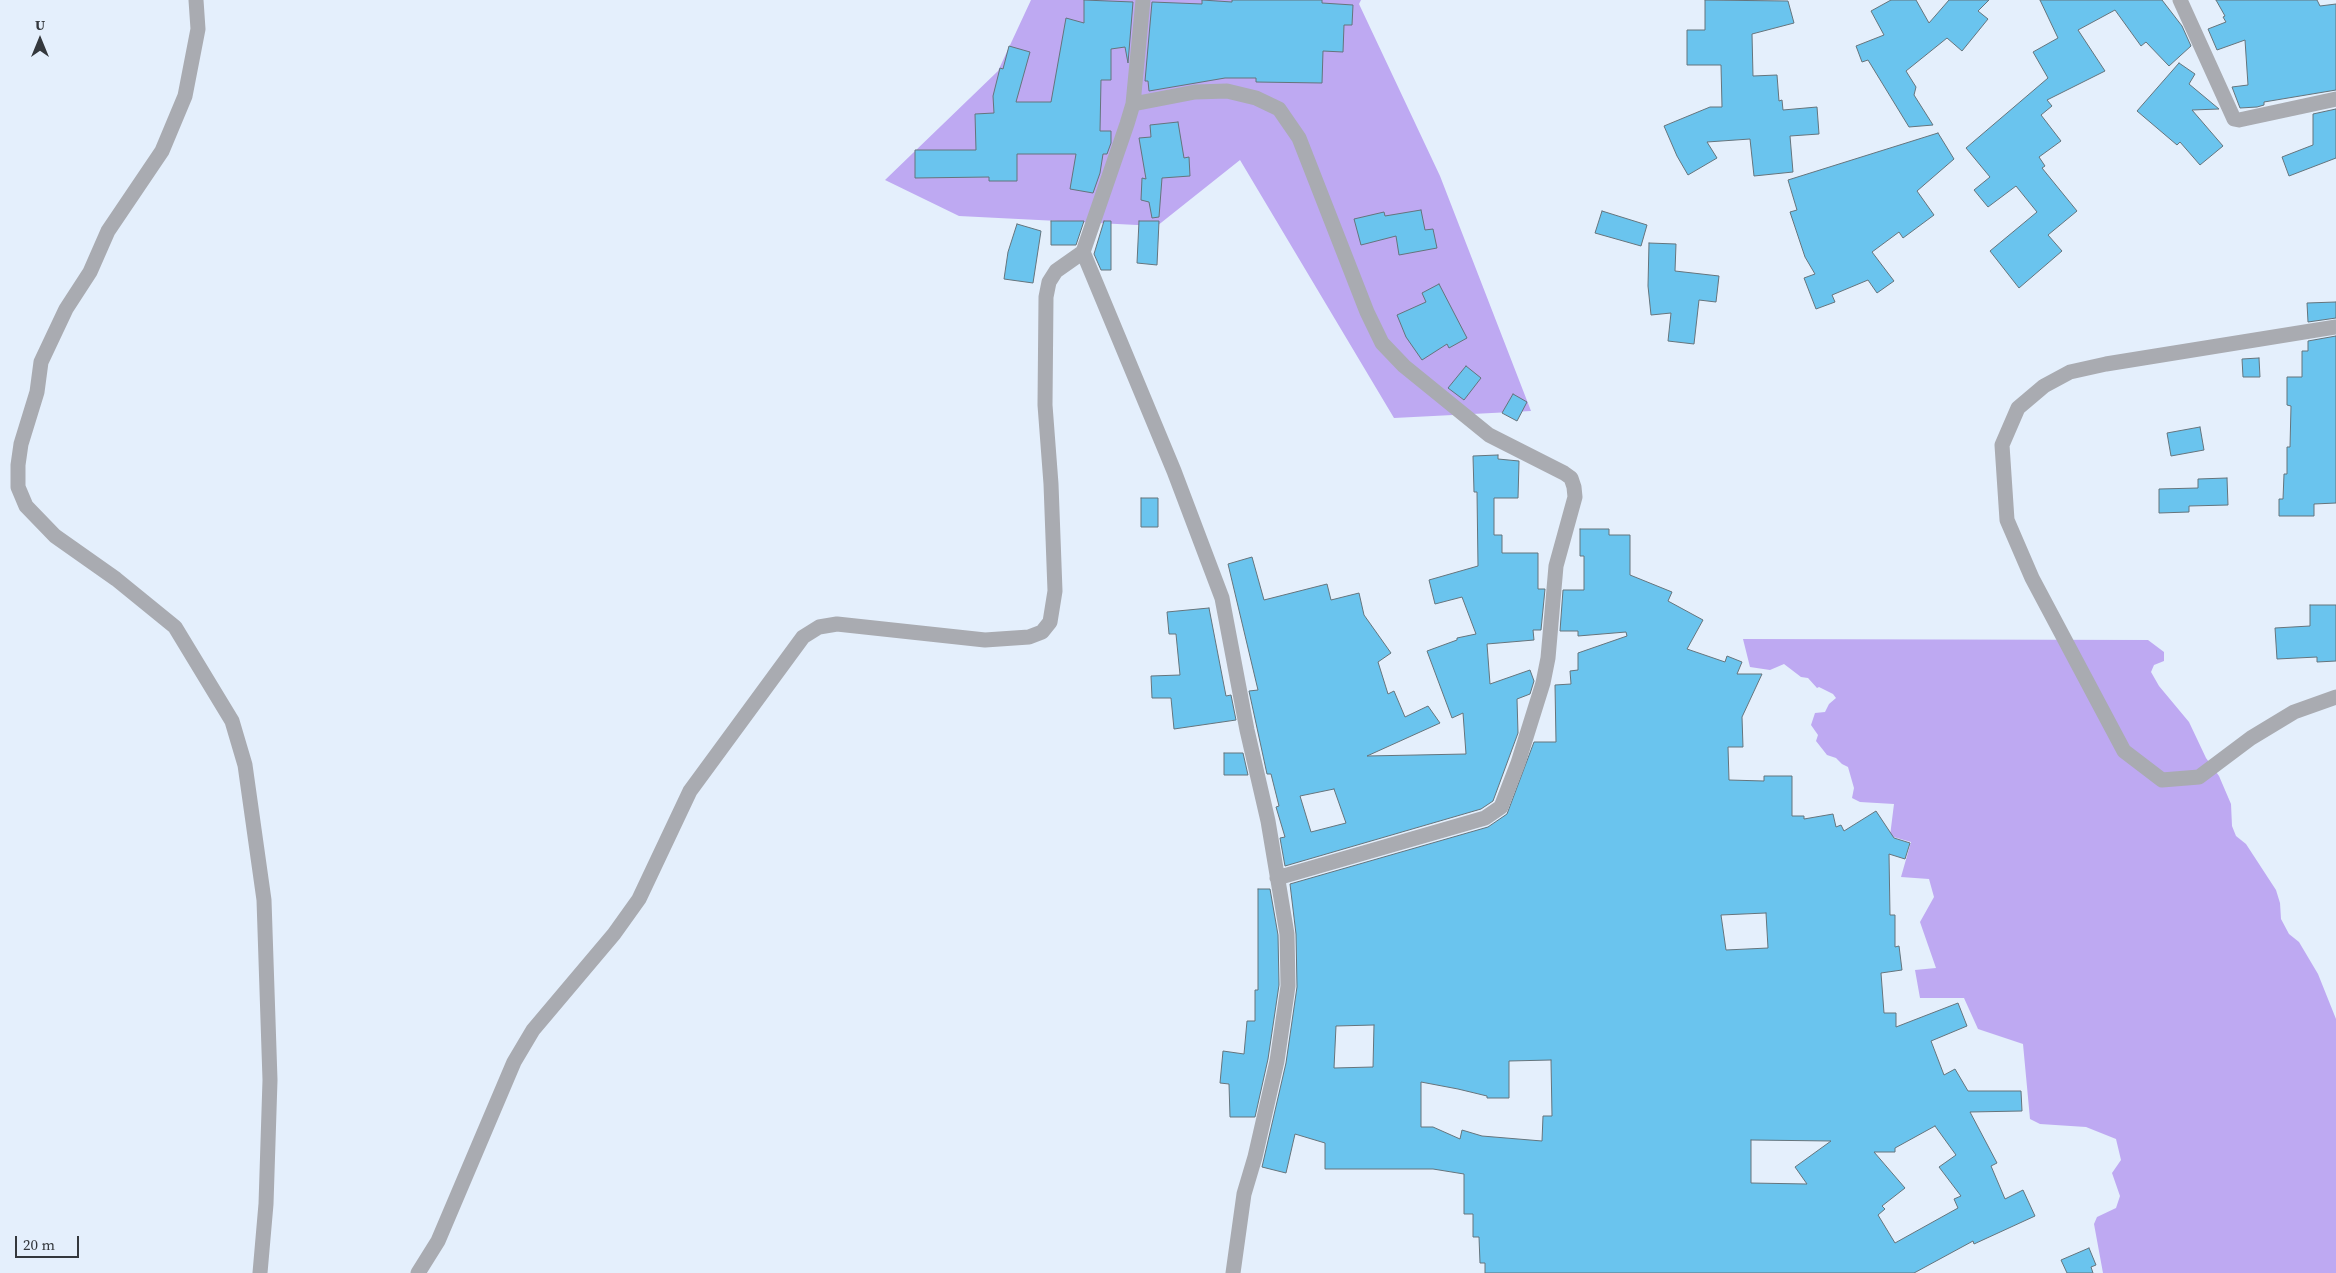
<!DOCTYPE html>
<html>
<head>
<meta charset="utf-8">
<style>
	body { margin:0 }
	#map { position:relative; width:2336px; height:1273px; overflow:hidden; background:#e4effc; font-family:"Source Serif 4",serif }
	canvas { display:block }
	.north { position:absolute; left:15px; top:15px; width:50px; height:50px; -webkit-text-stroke:4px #e4effc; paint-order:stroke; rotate:0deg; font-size:14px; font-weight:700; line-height:20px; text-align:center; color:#34383d }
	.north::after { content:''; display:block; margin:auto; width:18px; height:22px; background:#34383d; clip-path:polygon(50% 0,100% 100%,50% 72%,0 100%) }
	.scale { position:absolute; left:15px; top:1236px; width:64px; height:22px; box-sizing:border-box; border:2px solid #34383d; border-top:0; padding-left:6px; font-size:15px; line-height:18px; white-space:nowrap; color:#34383d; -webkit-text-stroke:4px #e4effc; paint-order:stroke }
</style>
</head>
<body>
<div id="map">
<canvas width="2336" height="1273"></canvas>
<div class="north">U</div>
<div class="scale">20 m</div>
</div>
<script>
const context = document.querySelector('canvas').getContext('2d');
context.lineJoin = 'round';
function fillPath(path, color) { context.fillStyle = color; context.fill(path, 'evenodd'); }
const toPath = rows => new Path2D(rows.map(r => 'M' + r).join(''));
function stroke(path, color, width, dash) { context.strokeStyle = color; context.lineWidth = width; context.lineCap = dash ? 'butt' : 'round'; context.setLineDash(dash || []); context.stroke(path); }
fillPath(toPath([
	[1031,0,1361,0,1359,4,1440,176,1531,411,1394,418,1240,160,1157,226,959,216,885,180,998,71],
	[1743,639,2148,640,2164,652,2164,661,2154,665,2151,672,2159,686,2189,722,2206,758,2219,776,2231,804,2232,826,2236,836,2246,844,2276,890,2280,903,2281,919,2289,934,2299,942,2318,974,2336,1019,2336,1273,2103,1273,2094,1224,2097,1217,2116,1208,2120,1196,2112,1173,2121,1160,2116,1139,2086,1127,2040,1124,2030,1119,2023,1044,1978,1029,1964,998,1920,998,1915,970,1936,968,1920,922,1934,897,1929,879,1901,877,1911,842,1890,836,1894,804,1860,802,1852,798,1854,788,1848,767,1842,764,1836,758,1827,755,1816,741,1818,735,1811,725,1815,713,1825,712,1829,704,1836,698,1833,694,1819,687,1817,688,1808,678,1801,677,1784,664,1770,670,1750,667]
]), '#bea9f2');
const building = toPath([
	[1084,0,1133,2,1128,63,1125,47,1111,49,1111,80,1101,80,1100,131,1111,131,1111,143,1107,154,1103,154,1100,173,1093,193,1070,189,1076,154,1017,154,1017,181,989,181,989,177,915,178,915,150,976,150,975,114,994,113,993,96,1000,68,1003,69,1009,46,1030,52,1016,102,1051,102,1066,18,1084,23,1084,0],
	[1202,0,1232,2,1232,0,1322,0,1322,3,1353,5,1352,25,1344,25,1343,52,1323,51,1322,83,1256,82,1256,78,1225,78,1149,91,1148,81,1145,81,1152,2,1202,4,1202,0],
	[1705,0,1788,1,1794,23,1752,34,1753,76,1777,75,1779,101,1782,100,1783,110,1817,107,1819,134,1790,136,1793,172,1754,176,1750,139,1707,142,1717,158,1688,175,1677,156,1664,126,1710,107,1722,107,1721,65,1687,65,1687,30,1705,30,1705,0],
	[1891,0,1916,0,1929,23,1949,0,1989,0,1978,11,1988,19,1962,51,1947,38,1906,71,1916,87,1914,95,1933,125,1909,127,1868,60,1862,62,1856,46,1884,35,1871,11,1891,0],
	[2040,0,2162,0,2182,26,2191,46,2169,66,2146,42,2141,46,2115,10,2078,30,2105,71,2047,100,2052,106,2041,115,2061,141,2039,157,2045,166,2042,168,2077,211,2048,235,2062,251,2019,288,1990,251,2037,212,2016,186,1988,207,1974,190,1990,177,1966,148,2048,78,2033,52,2058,38,2040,0],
	[2216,0,2317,0,2320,6,2336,4,2336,90,2264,102,2264,105,2257,107,2240,108,2232,87,2248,85,2245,40,2217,50,2208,29,2226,22,2223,17,2225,16,2216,0],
	[2179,63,2195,74,2189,84,2219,109,2192,110,2223,146,2200,165,2180,142,2177,145,2137,111,2179,63],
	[2336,109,2336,158,2289,176,2282,157,2313,145,2313,114,2336,109],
	[1178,122,1184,158,1189,157,1190,176,1162,178,1159,217,1152,218,1149,202,1141,200,1142,178,1146,179,1139,138,1151,137,1150,125,1178,122],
	[1938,133,1954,159,1917,191,1934,215,1903,238,1899,232,1872,252,1894,281,1877,293,1868,280,1832,295,1835,302,1816,309,1804,278,1815,274,1805,257,1790,212,1797,210,1788,180,1938,133],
	[1421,210,1425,230,1433,229,1437,248,1399,255,1396,236,1361,245,1354,219,1384,212,1385,216,1421,210],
	[1602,211,1647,225,1641,246,1595,233,1602,211],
	[1051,221,1084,221,1076,245,1051,245,1051,221],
	[1104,221,1111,221,1111,270,1101,270,1094,254,1104,221],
	[1139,221,1159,221,1157,265,1137,263,1139,221],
	[1017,224,1041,231,1033,283,1004,279,1008,252,1017,224],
	[1649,243,1676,244,1675,271,1719,276,1716,302,1699,300,1694,344,1668,341,1671,313,1651,315,1648,286,1649,243],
	[1439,284,1467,338,1449,348,1447,344,1422,360,1406,337,1397,315,1426,302,1422,293,1439,284],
	[2336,302,2336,318,2308,322,2307,303,2336,302],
	[2336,336,2336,503,2314,504,2314,516,2279,516,2279,499,2283,499,2284,474,2287,474,2287,447,2290,447,2291,406,2287,405,2287,377,2302,377,2302,351,2308,351,2308,341,2336,336],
	[2259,358,2260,377,2243,377,2242,359,2259,358],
	[1466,366,1481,378,1464,400,1448,388,1466,366],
	[1513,394,1527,402,1517,421,1502,413,1513,394],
	[2200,427,2204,450,2171,456,2167,433,2200,427],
	[1498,455,1498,459,1519,461,1518,498,1494,498,1494,535,1502,535,1502,553,1538,553,1538,589,1545,589,1541,630,1533,630,1534,640,1487,644,1490,684,1530,670,1534,681,1530,694,1517,699,1518,733,1493,801,1481,809,1285,866,1280,838,1285,837,1276,807,1279,806,1271,774,1267,774,1249,691,1258,690,1228,564,1252,557,1264,600,1327,584,1331,600,1359,593,1364,615,1391,653,1378,662,1388,694,1394,691,1405,717,1428,706,1440,723,1367,756,1466,754,1463,713,1452,718,1427,651,1457,640,1457,638,1476,634,1462,597,1435,604,1429,580,1478,566,1477,492,1474,492,1473,456,1498,455],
	[1334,789,1346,823,1311,832,1300,796,1334,789],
	[2227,478,2228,505,2189,506,2189,512,2159,513,2159,489,2198,488,2198,479,2227,478],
	[1141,498,1158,498,1158,527,1141,527,1141,498],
	[1580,529,1609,529,1609,535,1630,535,1630,575,1672,592,1668,601,1703,620,1687,649,1725,662,1727,656,1742,662,1737,674,1762,674,1742,717,1743,747,1728,747,1729,780,1764,781,1764,776,1792,776,1792,816,1804,816,1804,819,1833,814,1836,827,1841,825,1844,831,1876,811,1894,838,1910,843,1905,859,1889,854,1890,915,1895,915,1895,947,1899,946,1902,970,1881,973,1884,1013,1896,1013,1896,1027,1958,1003,1967,1026,1931,1041,1944,1075,1955,1069,1968,1091,2021,1091,2022,1111,1970,1112,1997,1163,1991,1166,2005,1199,2023,1190,2035,1216,1974,1244,1973,1241,1914,1273,1485,1273,1485,1263,1480,1263,1479,1237,1473,1237,1473,1214,1464,1214,1464,1174,1433,1169,1325,1169,1325,1143,1295,1134,1286,1173,1262,1167,1286,1063,1297,987,1296,934,1290,884,1488,827,1507,814,1534,742,1556,742,1555,685,1571,684,1570,671,1578,670,1578,653,1627,636,1626,632,1578,636,1578,631,1560,631,1563,590,1584,590,1584,556,1580,556,1580,529],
	[1766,913,1768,948,1726,950,1721,915,1766,913],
	[1374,1025,1373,1067,1334,1068,1336,1026,1374,1025],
	[1551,1060,1552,1116,1543,1116,1542,1141,1482,1136,1462,1130,1460,1139,1433,1127,1421,1127,1421,1082,1458,1089,1487,1096,1487,1098,1509,1098,1509,1061,1551,1060],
	[1935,1126,1956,1155,1939,1167,1961,1196,1954,1199,1958,1208,1895,1243,1878,1215,1885,1209,1882,1206,1905,1188,1874,1152,1895,1152,1895,1148,1935,1126],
	[1751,1140,1831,1141,1795,1167,1807,1184,1751,1183,1751,1140],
	[2310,605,2336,605,2336,661,2317,662,2317,657,2277,659,2275,628,2310,626,2310,605],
	[1209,608,1226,696,1231,695,1236,720,1174,729,1171,698,1152,698,1151,676,1180,675,1176,634,1169,634,1167,612,1209,608],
	[1224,753,1243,753,1248,775,1224,775,1224,753],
	[1258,889,1270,889,1278,935,1279,985,1268,1059,1255,1117,1230,1117,1229,1084,1220,1083,1223,1051,1244,1054,1247,1021,1255,1021,1255,990,1258,990,1258,889],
	[2089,1248,2096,1265,2091,1267,2093,1273,2067,1273,2061,1260,2089,1248]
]);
fillPath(building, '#6ac4ee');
stroke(building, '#65747c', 1);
stroke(toPath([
	[196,0,198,29,185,96,162,151,108,231,90,272,66,309,41,362,37,392,21,444,18,465,18,487,26,506,55,536,116,579,175,627,232,721,245,765,264,900,270,1080,266,1204,260,1273],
	[2180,0,2234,119,2239,120,2336,99],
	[1133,104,1195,92,1227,91,1256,98,1279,109,1299,138,1367,312,1382,343,1404,366,1489,435,1564,473,1571,478,1574,487,1575,497,1556,566,1548,658,1543,683,1518,763,1501,807,1485,818,1277,878],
	[1083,252,1174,471,1222,598,1247,730,1268,821,1287,934,1288,986,1277,1061,1255,1157,1244,1194,1233,1273],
	[2336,327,2106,364,2070,372,2044,386,2018,408,2002,445,2007,520,2032,578,2124,751,2162,780,2199,777,2251,738,2294,712,2336,697],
	[418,1273,438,1241,514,1062,533,1030,614,934,639,899,690,791,803,637,819,627,837,624,985,640,1029,637,1042,632,1050,622,1055,591,1051,484,1045,405,1046,297,1049,282,1056,271,1083,252,1127,124,1133,104,1143,0]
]), '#a9abb1', 15);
</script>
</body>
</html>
